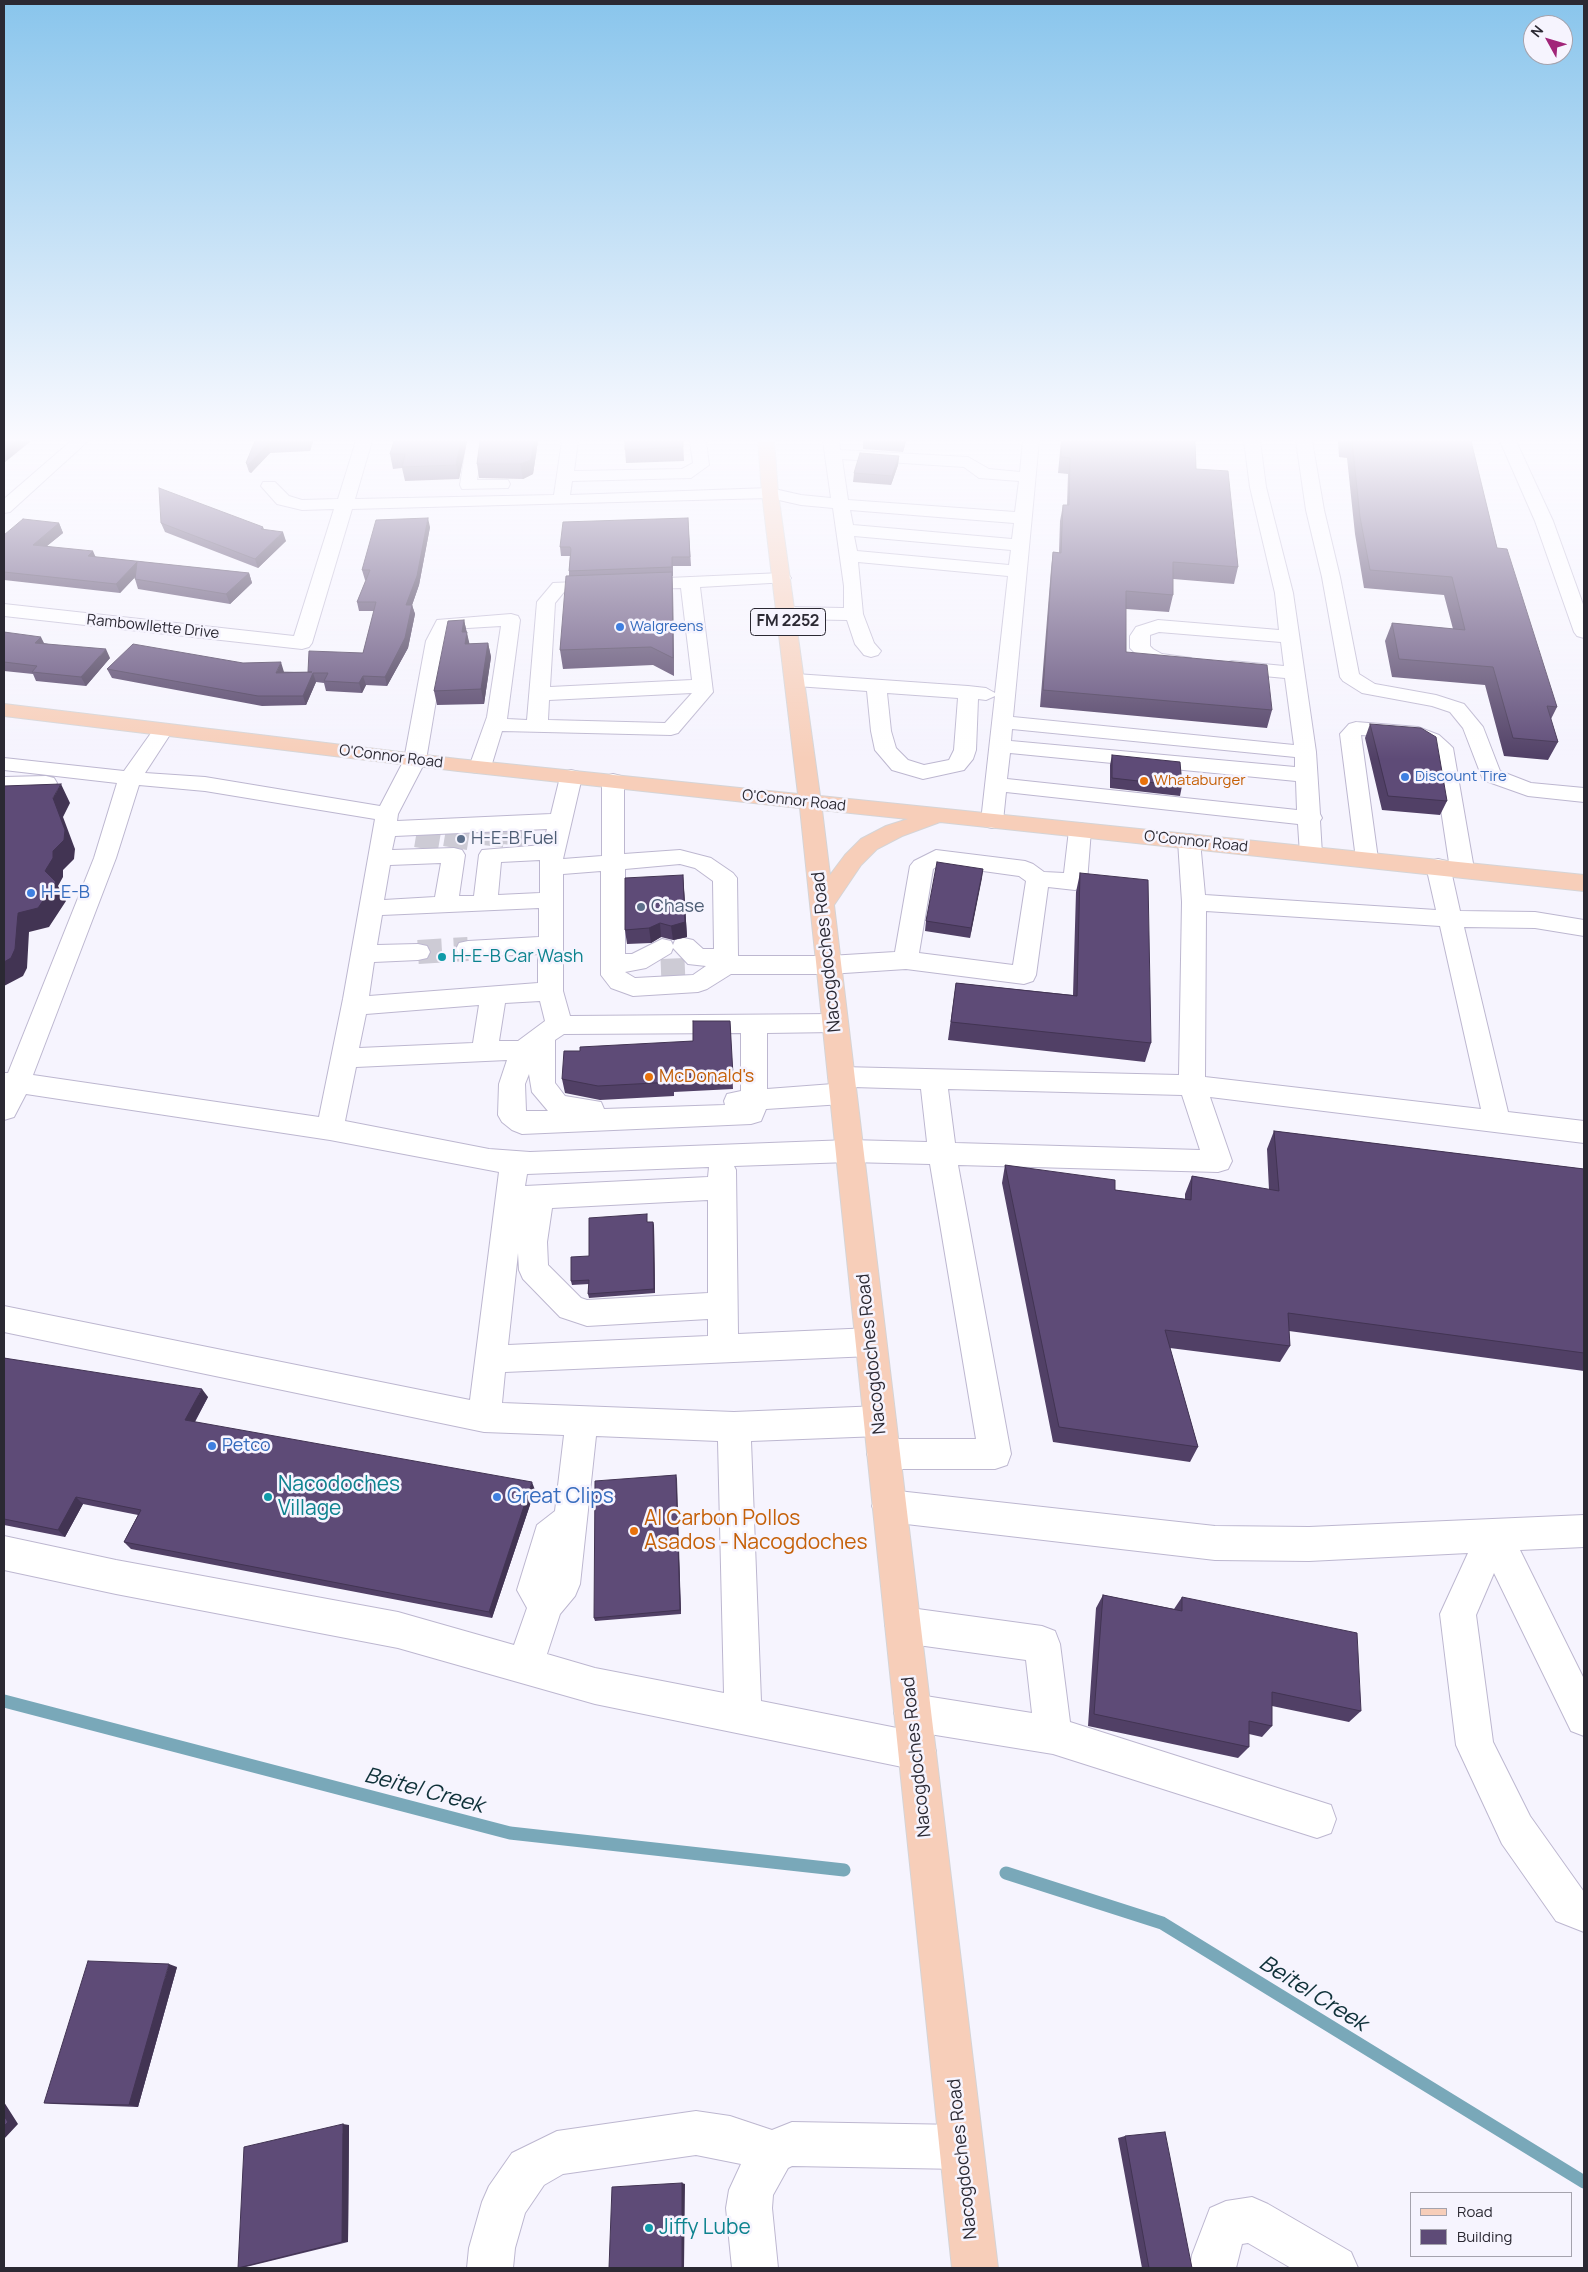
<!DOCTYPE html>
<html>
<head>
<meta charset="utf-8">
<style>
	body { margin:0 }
	#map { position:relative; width:1588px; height:2272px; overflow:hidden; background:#f6f4fe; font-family:Manrope,sans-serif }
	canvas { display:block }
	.frame { position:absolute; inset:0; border:5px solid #2b2933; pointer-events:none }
	.legend { position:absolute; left:1410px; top:2192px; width:162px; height:65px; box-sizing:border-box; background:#f6f4fe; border:1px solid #a5a3ad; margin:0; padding:6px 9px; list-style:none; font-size:15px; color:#2b2933 }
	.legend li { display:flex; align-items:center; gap:10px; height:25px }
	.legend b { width:25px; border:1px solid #a5a3ad }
	.north { position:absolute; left:1523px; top:15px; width:50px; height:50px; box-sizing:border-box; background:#f6f4fe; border:1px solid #a5a3ad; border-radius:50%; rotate:309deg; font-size:14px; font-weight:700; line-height:20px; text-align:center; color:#2b2933 }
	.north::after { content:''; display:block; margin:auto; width:18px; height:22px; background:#a12579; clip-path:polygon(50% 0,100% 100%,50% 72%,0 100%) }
</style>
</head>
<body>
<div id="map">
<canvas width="1588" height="2272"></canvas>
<div class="frame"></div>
<ul class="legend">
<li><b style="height:6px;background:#f7ceb9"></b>Road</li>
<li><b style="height:14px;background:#5e4b77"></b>Building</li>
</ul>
<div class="north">N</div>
</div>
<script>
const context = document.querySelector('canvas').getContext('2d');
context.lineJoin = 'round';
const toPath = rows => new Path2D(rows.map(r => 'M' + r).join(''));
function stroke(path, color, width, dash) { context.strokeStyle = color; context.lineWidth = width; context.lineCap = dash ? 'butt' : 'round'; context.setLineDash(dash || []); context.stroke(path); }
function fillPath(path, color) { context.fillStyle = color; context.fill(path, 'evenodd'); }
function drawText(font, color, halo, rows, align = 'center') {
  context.font = font + ' Manrope,sans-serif'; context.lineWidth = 5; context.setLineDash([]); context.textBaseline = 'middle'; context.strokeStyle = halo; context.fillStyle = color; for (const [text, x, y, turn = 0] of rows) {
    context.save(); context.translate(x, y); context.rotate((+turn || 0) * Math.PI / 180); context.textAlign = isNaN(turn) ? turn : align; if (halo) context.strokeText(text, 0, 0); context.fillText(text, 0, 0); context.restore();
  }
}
stroke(toPath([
	[4,1701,510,1833,844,1870],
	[1006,1873,1162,1923,1584,2182]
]), '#79a8b9', 13);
stroke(toPath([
	[511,845,513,828],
	[491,846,493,829],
	[455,848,458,830],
	[426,849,429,831],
	[418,952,468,949],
	[661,971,686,970]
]), '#cdcbd5', 24, [24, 12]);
const minor = toPath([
	[71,441,88,441,10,512,4,513,4,499,71,441],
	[356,441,372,441,355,499,554,495,562,441,578,441,574,471,682,469,693,463,690,441,706,441,709,465,691,478,572,481,570,495,770,488,801,495,831,498,823,441,839,441,840,450,968,457,989,469,1020,472,1023,441,1039,441,1013,717,1294,745,1285,678,1232,673,1225,671,1222,667,1225,663,1232,661,1284,666,1281,642,1159,632,1150,635,1150,646,1153,649,1162,654,1191,658,1194,662,1191,666,1184,668,1150,663,1139,657,1130,648,1130,636,1136,627,1158,620,1279,630,1275,593,1250,487,1244,441,1260,441,1266,487,1293,593,1316,752,1320,814,1322,818,1320,821,1322,854,1319,859,1311,861,1303,859,1300,854,1298,824,1006,792,1003,821,1000,826,992,828,984,826,981,821,995,696,986,700,978,699,976,750,973,759,964,770,923,779,892,770,875,750,871,731,867,691,796,686,789,684,786,680,789,676,796,674,968,686,986,688,995,693,1008,576,858,562,863,614,874,643,881,651,878,655,871,657,864,655,855,644,847,620,787,619,780,617,778,613,780,609,787,607,844,608,844,586,833,508,801,505,770,498,352,509,312,643,309,647,302,649,4,616,4,604,294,636,334,509,302,510,277,504,261,486,263,482,275,482,289,496,302,500,338,499,356,441],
	[842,459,964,467,979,478,1019,481,1015,512,848,500,842,459],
	[850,510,1014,523,1012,539,853,525,850,510],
	[854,536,1011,550,1009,565,857,551,854,536],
	[887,693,958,698,954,750,949,760,924,765,908,760,896,748,891,731,887,693],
	[1012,729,1295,757,1295,767,1011,741,1012,729],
	[1010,753,1296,781,1297,810,1007,779,1010,753],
	[467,441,483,441,477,480,508,480,510,484,508,488,462,489,460,485,467,441],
	[1296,441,1312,441,1324,510,1340,577,1359,674,1375,684,1436,695,1464,704,1483,727,1500,771,1531,783,1584,788,1584,802,1528,796,1483,780,1463,728,1450,712,1432,706,1362,693,1343,681,1340,677,1322,577,1306,510,1296,441],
	[1500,441,1516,441,1553,521,1584,607,1584,638,1577,636,1574,632,1535,521,1500,441],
	[782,573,788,574,791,578,788,582,700,587,713,692,678,733,671,735,502,731,491,767,488,772,480,773,472,772,469,767,487,717,501,626,451,629,446,641,426,760,398,814,397,821,551,814,560,777,563,772,571,770,579,772,582,777,563,859,602,856,602,781,605,776,613,774,621,776,624,781,624,854,680,850,711,858,733,873,737,878,738,956,829,956,895,952,910,866,914,861,936,850,1025,861,1033,864,1044,872,1064,873,1069,830,1072,825,1080,823,1088,825,1091,830,1087,882,1083,887,1075,890,1048,887,1036,975,1033,981,1024,984,906,969,829,974,731,974,707,989,698,992,633,996,611,988,601,975,601,871,563,874,563,991,570,1016,835,1014,844,1016,848,1023,844,1030,835,1032,767,1033,767,1089,833,1084,828,1077,832,1070,841,1067,1179,1075,1182,902,1178,841,1181,836,1189,834,1197,836,1200,841,1205,895,1436,910,1426,866,1430,861,1438,859,1446,861,1450,866,1460,911,1535,912,1584,920,1584,936,1535,928,1464,927,1508,1112,1584,1121,1584,1143,1210,1097,1232,1161,1228,1169,1218,1172,958,1165,1011,1454,1007,1465,995,1469,883,1469,871,1465,867,1454,871,1443,883,1439,976,1439,930,1164,849,1162,734,1166,736,1170,738,1334,871,1328,882,1332,886,1342,882,1352,871,1356,505,1372,502,1403,734,1412,880,1406,891,1411,896,1421,891,1431,880,1436,751,1441,761,1701,912,1731,900,1726,894,1713,900,1700,913,1694,1032,1713,1026,1660,903,1643,890,1638,885,1625,890,1612,903,1607,1042,1626,1055,1631,1060,1644,1070,1722,1331,1805,1336,1819,1331,1833,1317,1838,1053,1754,917,1732,930,1738,936,1751,930,1764,917,1770,595,1704,398,1648,116,1594,4,1570,4,1536,116,1560,398,1612,514,1645,527,1608,517,1590,537,1525,555,1511,564,1435,484,1432,4,1332,4,1306,470,1400,499,1172,330,1140,26,1094,14,1117,4,1120,4,1073,8,1073,94,858,117,783,4,770,4,758,124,771,156,726,163,724,170,726,173,730,145,773,205,777,380,806,404,760,426,641,437,620,511,614,518,616,520,620,507,719,527,720,537,602,553,583,782,573],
	[681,588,692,680,550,687,555,603,564,592,681,588],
	[692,693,665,723,548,720,549,700,692,693],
	[139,785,205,791,375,819,343,999,319,1117,33,1075,116,858,139,785],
	[547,829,543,845,482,850,479,855,474,896,459,896,465,855,462,850,454,848,392,850,395,836,547,829],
	[540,860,540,893,498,895,501,862,540,860],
	[441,863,435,897,384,900,390,865,441,863],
	[680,864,695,868,713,881,714,949,703,949,693,940,684,938,675,940,673,945,671,941,662,939,632,954,625,954,625,869,680,864],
	[940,865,1019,876,1026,881,1013,965,919,953,933,869,940,865],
	[539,908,539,937,468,941,459,943,456,949,459,955,468,957,538,954,538,983,369,996,374,962,418,960,427,958,430,952,427,946,418,944,377,945,382,915,539,908],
	[1206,911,1440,926,1481,1109,1205,1077,1206,911],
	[673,948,688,964,706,966,693,975,635,978,625,972,646,968,671,953,673,948],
	[540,1001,545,1021,518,1041,499,1041,505,1003,540,1001],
	[479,1005,473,1043,359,1048,366,1014,479,1005],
	[741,1033,741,1091,727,1094,724,1101,725,1105,604,1109,601,1102,565,1096,555,1083,555,1040,564,1034,741,1033],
	[507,1060,499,1084,498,1115,502,1122,512,1130,522,1134,751,1124,761,1121,766,1109,843,1104,852,1101,856,1094,853,1087,921,1089,927,1142,849,1140,530,1152,489,1149,345,1121,356,1067,507,1060],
	[529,1074,532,1092,548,1111,526,1111,525,1084,529,1074],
	[948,1089,1182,1095,1200,1150,955,1143,948,1089],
	[709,1167,708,1177,525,1186,527,1174,709,1167],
	[708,1200,708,1293,587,1300,581,1298,548,1265,547,1242,552,1208,708,1200],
	[518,1253,519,1270,523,1279,560,1317,587,1326,708,1319,708,1336,508,1345,518,1253],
	[596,1436,718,1441,724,1693,595,1668,547,1654,560,1614,575,1596,580,1584,596,1436],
	[1356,722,1418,727,1439,735,1449,744,1453,748,1474,869,1470,874,1462,877,1454,874,1450,869,1432,750,1414,739,1361,735,1378,859,1375,864,1367,866,1359,864,1356,859,1340,734,1349,724,1356,722],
	[46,776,54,778,57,783,54,788,4,791,4,777,46,776],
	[889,1490,1215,1526,1309,1527,1584,1515,1584,1547,1520,1550,1584,1679,1584,1736,1571,1731,1494,1573,1476,1615,1493,1742,1530,1816,1584,1892,1584,1932,1556,1921,1502,1844,1456,1745,1440,1614,1468,1553,1309,1561,1215,1560,889,1522,877,1517,872,1506,877,1495,889,1490],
	[696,2111,730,2116,772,2130,792,2122,961,2125,977,2131,983,2147,977,2163,961,2169,792,2166,788,2168,773,2195,772,2208,778,2268,732,2268,726,2208,729,2190,741,2164,696,2155,563,2174,544,2185,525,2213,515,2248,513,2268,467,2268,469,2248,482,2202,489,2186,512,2153,557,2131,696,2111],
	[1252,2197,1268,2204,1351,2252,1358,2268,1291,2268,1248,2243,1242,2244,1236,2268,1190,2268,1192,2255,1210,2208,1226,2201,1252,2197]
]);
const major = toPath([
	[758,441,774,441,778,493,820,796,1584,875,1584,891,940,822,902,836,877,849,861,865,834,905,998,2268,952,2268,800,808,458,771,4,716,4,704,458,759,798,794,762,493,758,441],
	[822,810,908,819,886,826,861,839,845,855,830,875,822,810]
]);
stroke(minor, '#bdb7d0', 2);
stroke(major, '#d5d4d6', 2);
fillPath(minor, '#fff');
fillPath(major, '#f7ceb9');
fillPath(toPath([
	[255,441,313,441,310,451,270,453,251,473,249,472,246,463],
	[394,441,467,441,459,479,405,481,402,468,393,469,390,454],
	[480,441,538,441,533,474,523,479,479,478,477,464],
	[683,441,684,461,626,463,625,450],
	[863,441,906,441,903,452,863,449],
	[1061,441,1195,441,1196,469,1238,567,1234,584,1173,579,1173,595,1169,612,1126,609,1126,652,1272,710,1267,728,1040,707,1051,569,1053,552,1059,553,1060,521,1063,505,1067,505,1068,474,1058,473],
	[1338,441,1471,441,1497,548,1557,707,1551,719,1558,742,1548,760,1504,756,1485,685,1392,677,1385,641,1392,623,1453,629,1444,595,1364,588,1355,534,1347,458,1339,457],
	[899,456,898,465,891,485,853,482,854,473],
	[688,518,691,566,673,566,673,576,672,576,673,590,674,676,653,665,563,669,560,650,569,575,569,571,570,556,561,556,560,547],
	[59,523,63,533,47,546,96,557,249,573,252,583,230,604,138,589,135,579,135,577,120,593,4,580,4,535],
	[161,523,263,527,264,529,286,541,258,568,165,532],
	[430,527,419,585,412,605,415,614,408,648,387,686,366,685,362,693,326,691,324,683,316,682,306,705,262,706,112,678,107,669,308,672,363,653,374,611,359,611,357,602,366,580,365,580,362,570],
	[464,620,469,644,488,643,491,657,484,704,437,705,434,691],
	[4,632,44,643,110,658,86,686,36,681,33,674,4,671],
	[1370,724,1447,801,1440,815,1382,810,1365,738],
	[1112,755,1182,786,1180,796,1110,788,1110,765],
	[983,869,970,938,925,931,926,921],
	[1080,873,1151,1043,1145,1062,948,1040,956,983,1073,995,1076,892],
	[684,889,687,937,673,940,661,937,651,943,627,944,625,930],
	[730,1021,733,1089,674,1092,674,1096,600,1100,565,1093,562,1079,580,1051,693,1041],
	[1274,1131,1584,1169,1584,1371,1289,1331,1290,1346,1280,1362,1170,1348,1198,1447,1190,1462,1053,1442,1002,1183,1005,1165,1115,1190,1185,1199,1185,1194,1192,1176,1269,1190,1267,1149],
	[647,1218,647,1222,653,1222,654,1226,655,1293,589,1298,588,1294,589,1284,572,1285,571,1281,589,1256],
	[4,1358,208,1397,195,1422,535,1490,492,1618,131,1549,124,1542,138,1515,83,1504,65,1537,4,1525],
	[676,1475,681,1614,595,1621,594,1618],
	[1103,1595,1174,1609,1182,1597,1361,1711,1349,1722,1272,1706,1272,1726,1262,1737,1249,1734,1249,1747,1238,1758,1088,1726,1096,1608],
	[177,1967,138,2107,54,2104,44,2103],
	[349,2125,348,2242,246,2267,238,2268],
	[1125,2136,1192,2268,1142,2268,1118,2138]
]), '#514066');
fillPath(toPath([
	[16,441,31,441,4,463,4,451],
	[308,441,313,441,310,451,307,442],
	[461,441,467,441,459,479,456,465],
	[534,441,538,441,533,474,523,479,520,464],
	[904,441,906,441,903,452,903,443],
	[268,444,270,453,251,473,248,465],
	[899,456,898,465,891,485,892,476],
	[428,518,430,527,419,585,409,614,406,605],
	[59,523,63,533,37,554,33,545],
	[283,532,286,541,258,568,255,559],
	[93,551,97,560,88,556],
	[137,562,141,571,120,593,116,584],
	[672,572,673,590,674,676,673,658],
	[249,573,252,583,230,604,226,594],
	[412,605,415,614,408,648,387,686,385,677],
	[464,620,470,646,468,658,462,632],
	[41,637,46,647,35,643],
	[488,643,491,657,484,704,481,689],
	[106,649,110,658,86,686,81,677],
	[281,662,284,672,280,682,276,673],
	[313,673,316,682,306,705,303,696],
	[363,676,366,685,362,693,359,683],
	[61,784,70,803,63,817,75,849,74,859,63,870,63,877,58,886,66,901,49,927,29,932,27,968,23,976,4,986,4,962,18,913,45,871,53,798],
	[983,869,982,878,970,938,971,928],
	[683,875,687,937,673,940,671,926],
	[660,923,661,937,651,943,649,928],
	[653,1222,654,1226,655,1293,654,1289],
	[202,1389,208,1397,191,1428,185,1420],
	[676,1475,677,1479,681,1614,680,1610],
	[532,1482,535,1490,492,1618,489,1612],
	[76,1497,83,1504,65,1537,58,1530],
	[169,1964,177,1967,138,2107,129,2105],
	[4,2102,18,2124,4,2139],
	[343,2124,349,2125,348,2242,342,2242],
	[682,2183,685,2184,684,2268,682,2268]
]), '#423453');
const building = toPath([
	[4,441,16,441,4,451,4,441],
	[255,441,308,441,307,442,268,444,248,465,246,463,255,441],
	[394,441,461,441,456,465,402,467,405,454,390,454,394,441],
	[480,441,534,441,531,460,520,464,477,464,480,441],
	[625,441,683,441,683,447,625,450,625,441],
	[867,441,904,441,903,443,867,441],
	[1062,441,1195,441,1196,469,1228,471,1238,567,1173,562,1173,595,1126,591,1126,652,1267,665,1272,710,1043,690,1053,552,1061,553,1063,505,1069,505,1070,458,1061,457,1062,441],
	[1346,441,1471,441,1497,548,1507,549,1557,707,1547,706,1558,742,1513,738,1493,667,1399,659,1392,623,1465,630,1452,577,1370,570,1360,517,1352,441,1346,441],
	[860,453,899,456,892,476,854,473,860,453],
	[159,488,263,527,261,529,283,532,255,559,161,523,159,488],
	[428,518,417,576,406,605,412,605,405,638,385,677,363,676,359,683,324,681,328,673,313,673,303,696,258,696,107,669,133,644,243,663,281,662,276,673,312,672,308,672,309,651,363,653,376,602,357,602,370,570,362,570,376,520,428,518],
	[688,518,690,557,672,557,672,567,569,571,571,549,570,547,560,547,563,522,688,518],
	[23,519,59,523,33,545,93,551,88,556,249,573,226,594,135,579,137,562,116,584,4,572,4,535,23,519],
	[672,572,673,658,651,647,560,650,566,576,672,572],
	[464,620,462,632,467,632,465,644,488,643,481,689,434,691,448,621,464,620],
	[4,632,41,637,35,643,106,649,81,677,32,672,37,666,4,662,4,632],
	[1370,724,1421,728,1436,737,1447,801,1388,796,1370,724],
	[1112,755,1180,762,1182,786,1112,778,1112,755],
	[61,784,53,798,65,830,64,840,53,851,53,858,45,871,56,882,38,908,18,913,15,949,11,958,4,962,4,786,61,784],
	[937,862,983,869,971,928,926,921,937,862],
	[1080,873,1148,880,1151,1043,951,1022,956,983,1077,996,1080,873],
	[683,875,685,922,671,926,660,923,649,928,625,930,625,878,683,875],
	[693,1021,730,1021,733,1075,673,1078,673,1082,598,1086,562,1079,564,1051,580,1051,580,1047,693,1041,693,1021],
	[1274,1131,1584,1169,1584,1353,1288,1313,1290,1346,1165,1330,1198,1447,1059,1427,1005,1165,1115,1180,1115,1190,1191,1200,1192,1176,1279,1191,1274,1131],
	[647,1214,647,1222,653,1222,654,1289,588,1294,589,1280,571,1281,571,1257,589,1256,589,1218,647,1214],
	[4,1358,202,1389,185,1420,532,1482,489,1612,124,1542,141,1510,76,1497,58,1530,4,1519,4,1358],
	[676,1475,680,1610,594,1618,595,1481,676,1475],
	[1103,1595,1182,1611,1182,1597,1357,1633,1361,1711,1272,1692,1272,1726,1249,1721,1249,1747,1094,1714,1103,1595],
	[88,1961,169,1964,129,2105,44,2103,88,1961],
	[4,2116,8,2122,4,2126,4,2116],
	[343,2124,342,2242,238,2268,244,2147,343,2124],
	[1165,2132,1192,2268,1149,2268,1125,2136,1165,2132],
	[682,2183,682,2268,609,2268,612,2187,682,2183]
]);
fillPath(building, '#5e4b77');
stroke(building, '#423453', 1);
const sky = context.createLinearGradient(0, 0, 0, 759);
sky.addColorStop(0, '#89c5ec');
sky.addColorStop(0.58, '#fbfaff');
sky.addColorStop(1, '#fbfaff00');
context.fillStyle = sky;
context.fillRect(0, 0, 1588, 759);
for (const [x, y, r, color] of [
	[620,627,5,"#3f7fe0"],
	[1405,777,5,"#3f7fe0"],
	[1144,781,5,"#e8710a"],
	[461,839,5,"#5c6f8a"],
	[31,893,5,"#3f7fe0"],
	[641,907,5,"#5c6f8a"],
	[442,957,5,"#0f9aa8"],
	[649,1077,5,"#e8710a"],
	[212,1446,5,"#3f7fe0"],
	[268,1497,5,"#0f9aa8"],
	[497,1497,5,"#3f7fe0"],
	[634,1531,5,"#e8710a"],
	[649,2228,5,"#0f9aa8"]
]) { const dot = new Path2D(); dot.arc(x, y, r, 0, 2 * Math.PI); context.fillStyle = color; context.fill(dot); stroke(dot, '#f6f4fe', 2); }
drawText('15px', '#2b2933', '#f6f4fe', [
	["Rambowllette Drive",153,627,6],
	["O'Connor Road",391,757,7],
	["O'Connor Road",794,801,6],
	["O'Connor Road",1196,842,6]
]);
drawText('15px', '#366cbe', '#f6f4fe', [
	["Walgreens",630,627],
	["Discount Tire",1415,777]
], 'left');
drawText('15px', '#c56008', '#f6f4fe', [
	["Whataburger",1154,781]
], 'left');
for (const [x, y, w] of [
	[788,622,75]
]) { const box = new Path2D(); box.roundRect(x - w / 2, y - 13.5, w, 27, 4); context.fillStyle = '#f6f4fe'; context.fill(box); stroke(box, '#2b2933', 1); }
drawText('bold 16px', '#2b2933', null, [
	["FM 2252",788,622]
]);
drawText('18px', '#4e5e75', '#f6f4fe', [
	["H-E-B Fuel",471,839],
	["Chase",651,907]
], 'left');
drawText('18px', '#366cbe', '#f6f4fe', [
	["H-E-B",41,893],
	["Petco",222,1446]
], 'left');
drawText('18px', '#2b2933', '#f6f4fe', [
	["Nacogdoches Road",827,952,-96],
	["Nacogdoches Road",872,1354,-96],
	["Nacogdoches Road",917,1757,-96],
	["Nacogdoches Road",963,2159,-96]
]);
drawText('18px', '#0d838f', '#f6f4fe', [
	["H-E-B Car Wash",452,957]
], 'left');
drawText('18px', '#c56008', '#f6f4fe', [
	["McDonald's",659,1077]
], 'left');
drawText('21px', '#0d838f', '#f6f4fe', [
	["Nacodoches",278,1485],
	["Village",278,1509],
	["Jiffy Lube",659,2228]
], 'left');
drawText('21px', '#366cbe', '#f6f4fe', [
	["Great Clips",507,1497]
], 'left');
drawText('21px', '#c56008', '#f6f4fe', [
	["Al Carbon Pollos",644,1519],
	["Asados - Nacogdoches",644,1543]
], 'left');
drawText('italic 22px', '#0f3139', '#f6f4fe', [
	["Beitel Creek",424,1791,15],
	["Beitel Creek",1313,1994,32]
]);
</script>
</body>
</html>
